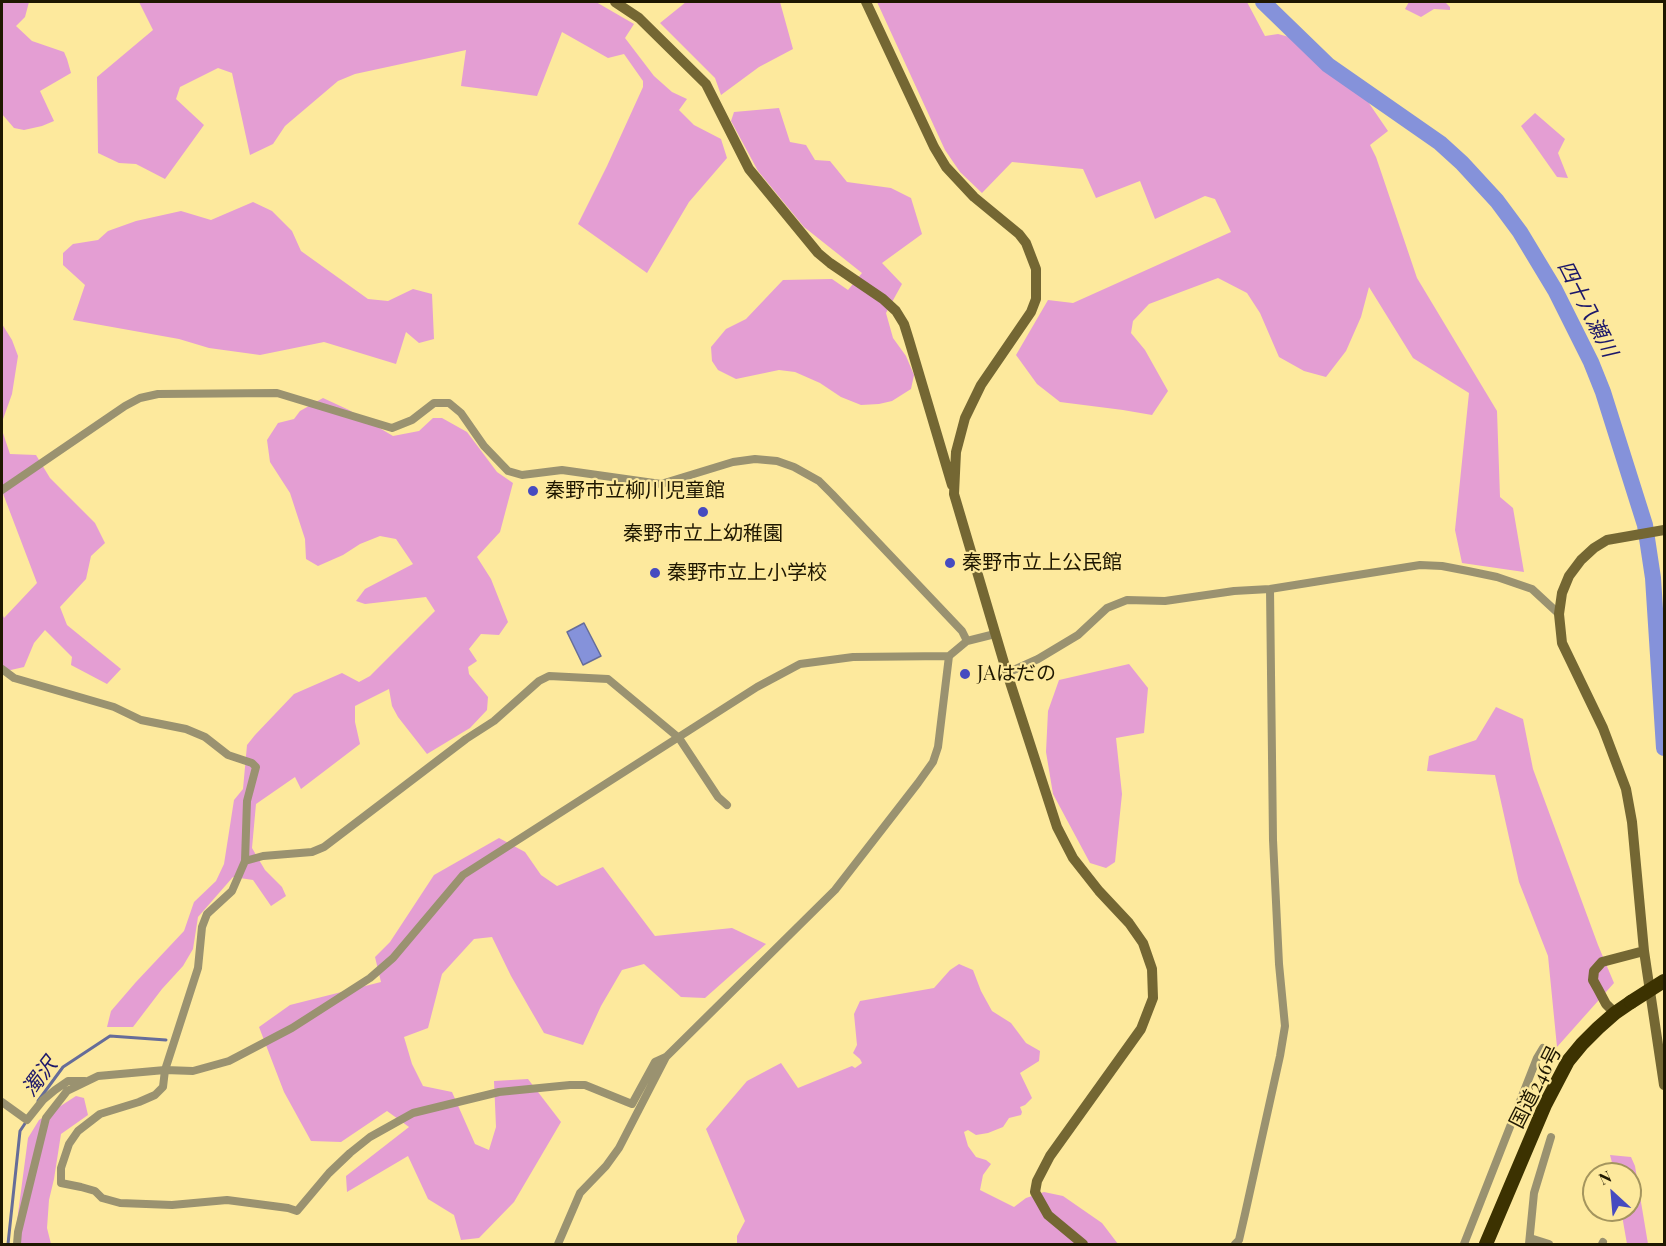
<!DOCTYPE html>
<html>
<head>
<meta charset="utf-8">
<style>
	body { margin:0 }
	#map { position:relative; width:1666px; height:1246px; overflow:hidden; background:#fde99d; font-family:"Playfair Display",serif }
	canvas { display:block }
	.frame { position:absolute; inset:0; border:3px solid #1e1700; pointer-events:none }
	.north { position:absolute; left:1582px; top:1162px; width:60px; height:60px; box-sizing:border-box; background:#fde99d; border:2px solid #a4955e; border-radius:50%; rotate:334deg; font-size:16px; font-weight:700; line-height:24px; text-align:center; color:#1e1700 }
	.north::after { content:''; display:block; margin:auto; width:21px; height:27px; background:#464bc0; clip-path:polygon(50% 0,100% 100%,50% 72%,0 100%) }
</style>
</head>
<body>
<div id="map">
<canvas width="1666" height="1246"></canvas>
<div class="frame"></div>
<div class="north">N</div>
</div>
<script>
const context = document.querySelector('canvas').getContext('2d');
context.lineJoin = 'round';
function fillPath(path, color) { context.fillStyle = color; context.fill(path, 'evenodd'); }
const toPath = rows => new Path2D(rows.map(r => 'M' + r).join(''));
function stroke(path, color, width, dash) { context.strokeStyle = color; context.lineWidth = width; context.lineCap = dash ? 'butt' : 'round'; context.setLineDash(dash || []); context.stroke(path); }
function drawText(font, color, halo, rows, align = 'center') {
  context.font = font + ' "Playfair Display","Noto Sans JP",serif'; context.lineWidth = 4.5; context.setLineDash([]); context.textBaseline = 'middle'; context.strokeStyle = halo; context.fillStyle = color; for (const [text, x, y, turn = 0] of rows) {
    context.save(); context.translate(x, y); context.rotate((+turn || 0) * Math.PI / 180); context.textAlign = isNaN(turn) ? turn : align; if (halo) context.strokeText(text, 0, 0); context.fillText(text, 0, 0); context.restore();
  }
}
fillPath(toPath([
	[2,2,29,2,25,17,16,26,32,41,64,52,67,59,71,73,40,91,54,121,42,126,24,130,14,128,2,114],
	[139,2,596,2,634,24,625,38,654,76,672,92,687,99,679,110,694,125,721,139,727,158,689,202,647,273,578,224,607,166,643,87,643,81,624,54,608,58,562,32,537,96,461,86,466,50,355,74,338,81,285,126,273,144,250,155,232,73,218,68,180,87,176,99,204,125,165,179,136,164,119,163,98,153,97,77,153,30],
	[686,2,780,2,793,49,759,67,721,95,715,78,660,23],
	[877,2,1247,2,1265,36,1278,34,1293,38,1312,60,1364,96,1388,131,1370,145,1376,157,1417,278,1497,411,1500,497,1513,508,1524,572,1462,563,1455,530,1469,393,1413,358,1369,287,1361,317,1346,351,1326,377,1304,371,1279,357,1260,313,1247,293,1218,278,1149,304,1133,321,1131,333,1145,350,1168,391,1152,415,1123,410,1060,402,1037,384,1016,355,1048,300,1073,303,1231,232,1215,199,1205,196,1155,219,1140,181,1096,198,1083,169,1012,162,982,193,960,172,945,150],
	[1409,2,1445,2,1450,7,1450,10,1434,9,1421,17,1405,9],
	[779,108,790,142,806,145,815,160,830,161,847,182,891,188,911,198,922,234,882,263,902,284,886,313,893,338,906,356,914,375,911,389,892,401,879,404,861,405,841,397,820,383,795,372,779,370,736,379,718,370,712,361,711,347,726,329,746,319,783,280,832,279,848,290,862,273,804,227,758,171,731,121,734,112],
	[1535,113,1565,139,1558,153,1568,178,1557,177,1521,126],
	[253,202,272,211,292,231,301,251,368,299,388,301,413,289,432,294,434,339,419,343,406,332,396,364,324,342,260,355,209,348,179,339,73,320,85,285,63,265,63,253,73,244,98,240,108,231,136,221,181,211,211,220],
	[2,324,12,340,18,356,12,394,2,422],
	[323,398,349,410,393,436,419,431,433,418,442,418,467,432,497,472,513,483,500,532,477,557,491,579,508,622,499,635,481,634,469,649,477,661,468,667,469,674,488,697,487,710,470,728,427,754,398,717,392,706,389,689,355,706,355,722,360,744,301,789,295,777,256,804,252,848,265,870,282,887,286,896,271,906,253,880,233,877,198,917,193,949,183,966,162,989,133,1027,107,1027,111,1011,136,982,184,931,194,902,216,881,224,864,234,800,243,789,247,745,255,735,294,694,342,673,359,682,370,676,435,611,426,597,365,604,356,601,365,589,413,564,396,539,380,536,360,544,343,555,318,566,306,559,305,539,290,493,270,462,267,440,278,423,294,419,300,411],
	[2,430,10,454,36,455,50,478,95,523,105,543,91,556,86,579,60,607,67,625,121,669,107,684,71,665,72,657,45,630,34,643,24,667,2,672,2,613,4,618,37,583,2,491],
	[1129,664,1148,688,1144,733,1116,738,1122,794,1115,862,1106,868,1090,863,1053,794,1046,752,1048,711,1059,680],
	[1496,707,1523,719,1533,769,1598,945,1614,983,1557,1047,1548,956,1519,882,1495,775,1427,771,1429,756,1476,740],
	[499,838,525,852,541,875,557,886,603,867,655,936,732,928,766,944,705,998,681,997,644,964,622,970,601,1006,583,1045,544,1033,511,976,492,937,474,939,442,974,428,1028,404,1037,412,1064,423,1086,452,1092,475,1144,489,1150,496,1127,494,1081,528,1079,561,1122,514,1202,479,1238,461,1240,454,1215,428,1199,408,1156,347,1192,346,1176,409,1127,387,1111,341,1142,311,1141,284,1092,259,1027,290,1005,381,982,375,957,390,942,434,875],
	[959,964,973,970,981,991,992,1011,1011,1023,1026,1043,1040,1051,1039,1061,1020,1073,1032,1098,1025,1105,1020,1107,1022,1112,1021,1115,1009,1118,1003,1127,988,1133,976,1135,968,1130,964,1132,968,1146,976,1157,986,1160,991,1164,983,1175,980,1190,1014,1207,1026,1198,1044,1192,1063,1196,1102,1223,1118,1244,737,1244,737,1236,745,1221,706,1129,747,1081,781,1063,798,1088,852,1066,855,1068,862,1063,860,1059,853,1053,857,1045,854,1014,860,1001,934,988,950,970],
	[76,1096,84,1098,88,1115,61,1134,54,1179,49,1200,47,1228,51,1244,14,1244,28,1138,39,1120],
	[1610,1155,1631,1157,1635,1166,1648,1244,1627,1244,1621,1210,1630,1210,1630,1174,1615,1174]
]), '#e49ed3');
const water = toPath([
	[584,623,601,656,583,665,567,632,584,623]
]);
fillPath(water, '#8592da');
stroke(water, '#666d99', 1.5);
stroke(toPath([
	[38,1101,63,1067,110,1036,166,1040],
	[8,1244,20,1131,26,1122]
]), '#666d99', 3);
stroke(toPath([
	[1263,2,1328,65,1440,143,1462,163,1497,201,1520,232,1555,290,1591,362,1603,392,1645,525,1653,578,1664,748]
]), '#8592da', 16);
stroke(toPath([
	[2,490,125,406,140,398,158,394,277,393,392,428,412,420,434,403,449,403,461,413,484,446,508,471,522,475,562,470,661,484,733,462,755,459,777,461,794,467,819,481,832,494,962,631,967,641],
	[2,669,14,678,114,707,141,720,186,729,205,737,228,755,252,763,256,767,247,801,245,861,232,891,207,914,202,927,198,968,165,1070,163,1087,155,1095,139,1102,100,1114,78,1131,69,1144,61,1168,61,1183,81,1187,95,1191,102,1198,120,1203,172,1205,227,1200,288,1208,297,1211,329,1173,350,1153,370,1137,413,1113,499,1092,570,1085,585,1085,632,1104,655,1062,666,1057,835,890,918,783,933,762,938,747,949,656],
	[1007,673,1038,659,1078,635,1107,608,1127,600,1165,601,1234,591,1270,589,1420,565,1442,566,1468,571,1497,577,1532,589,1559,614],
	[245,861,263,856,312,852,324,847,466,739,494,721,539,681,549,676,608,679,679,738,718,797,727,805],
	[2,1102,27,1120,43,1100,55,1090,68,1081,85,1081],
	[1530,1238,1549,1244],
	[17,1244,18,1232,46,1118,67,1091,98,1076,165,1070,193,1071,229,1061,292,1028,370,978,393,958,463,875,757,687,800,664,853,657,949,656,967,641,995,634],
	[558,1244,580,1193,606,1166,619,1148,666,1057],
	[1235,1244,1239,1240,1245,1214,1280,1056,1285,1026,1279,964,1273,840,1270,589],
	[1464,1244,1537,1058,1543,1048],
	[1529,1244,1534,1193,1551,1137],
	[1602,1244,1603,1242]
]), '#9a9270', 8);
stroke(toPath([
	[615,2,639,18,706,84,749,169,818,253,830,263,883,299,896,311,904,324,909,340,952,485],
	[866,2,934,147,946,167,974,197,1019,234,1026,243,1036,269,1036,299,1031,312,981,385,965,418,956,452,954,494,1007,673,1057,827,1073,858,1099,891,1129,923,1143,943,1152,969,1153,998,1141,1029,1050,1156,1037,1181,1035,1192,1048,1215,1083,1244],
	[1664,530,1607,540,1594,548,1581,560,1569,576,1562,593,1559,614,1562,643,1603,728,1626,789,1632,822,1644,951,1664,1085],
	[1615,1013,1606,1004,1598,989,1593,980,1594,971,1602,962,1644,951]
]), '#746733', 10);
stroke(toPath([
	[1486,1244,1545,1105,1568,1061,1582,1044,1598,1028,1615,1013,1631,1002]
]), '#3c3201', 14);
stroke(toPath([
	[1631,1002,1664,981]
]), '#3c3201', 14);
for (const [x, y, r, color] of [
	[533,491,6,"#464bc0"],
	[703,512,6,"#464bc0"],
	[950,563,6,"#464bc0"],
	[655,573,6,"#464bc0"],
	[965,674,6,"#464bc0"]
]) { const dot = new Path2D(); dot.arc(x, y, r, 0, 2 * Math.PI); context.fillStyle = color; context.fill(dot); stroke(dot, '#fde99d', 2); }
drawText('20px', '#1e1700', '#fde99d', [
	["秦野市立柳川児童館",545,491],
	["秦野市立上幼稚園",703,534,"center"],
	["秦野市立上公民館",962,563],
	["秦野市立上小学校",667,573],
	["JAはだの",977,674]
], 'left');
drawText('20px', '#1e1700', '#fde99d', [
	["国道246号",1536,1087,-63]
]);
drawText('italic 21px', '#1c176a', '#fde99d', [
	["四十八瀬川",1587,309,63],
	["濁沢",40,1077,-53]
]);
</script>
</body>
</html>
